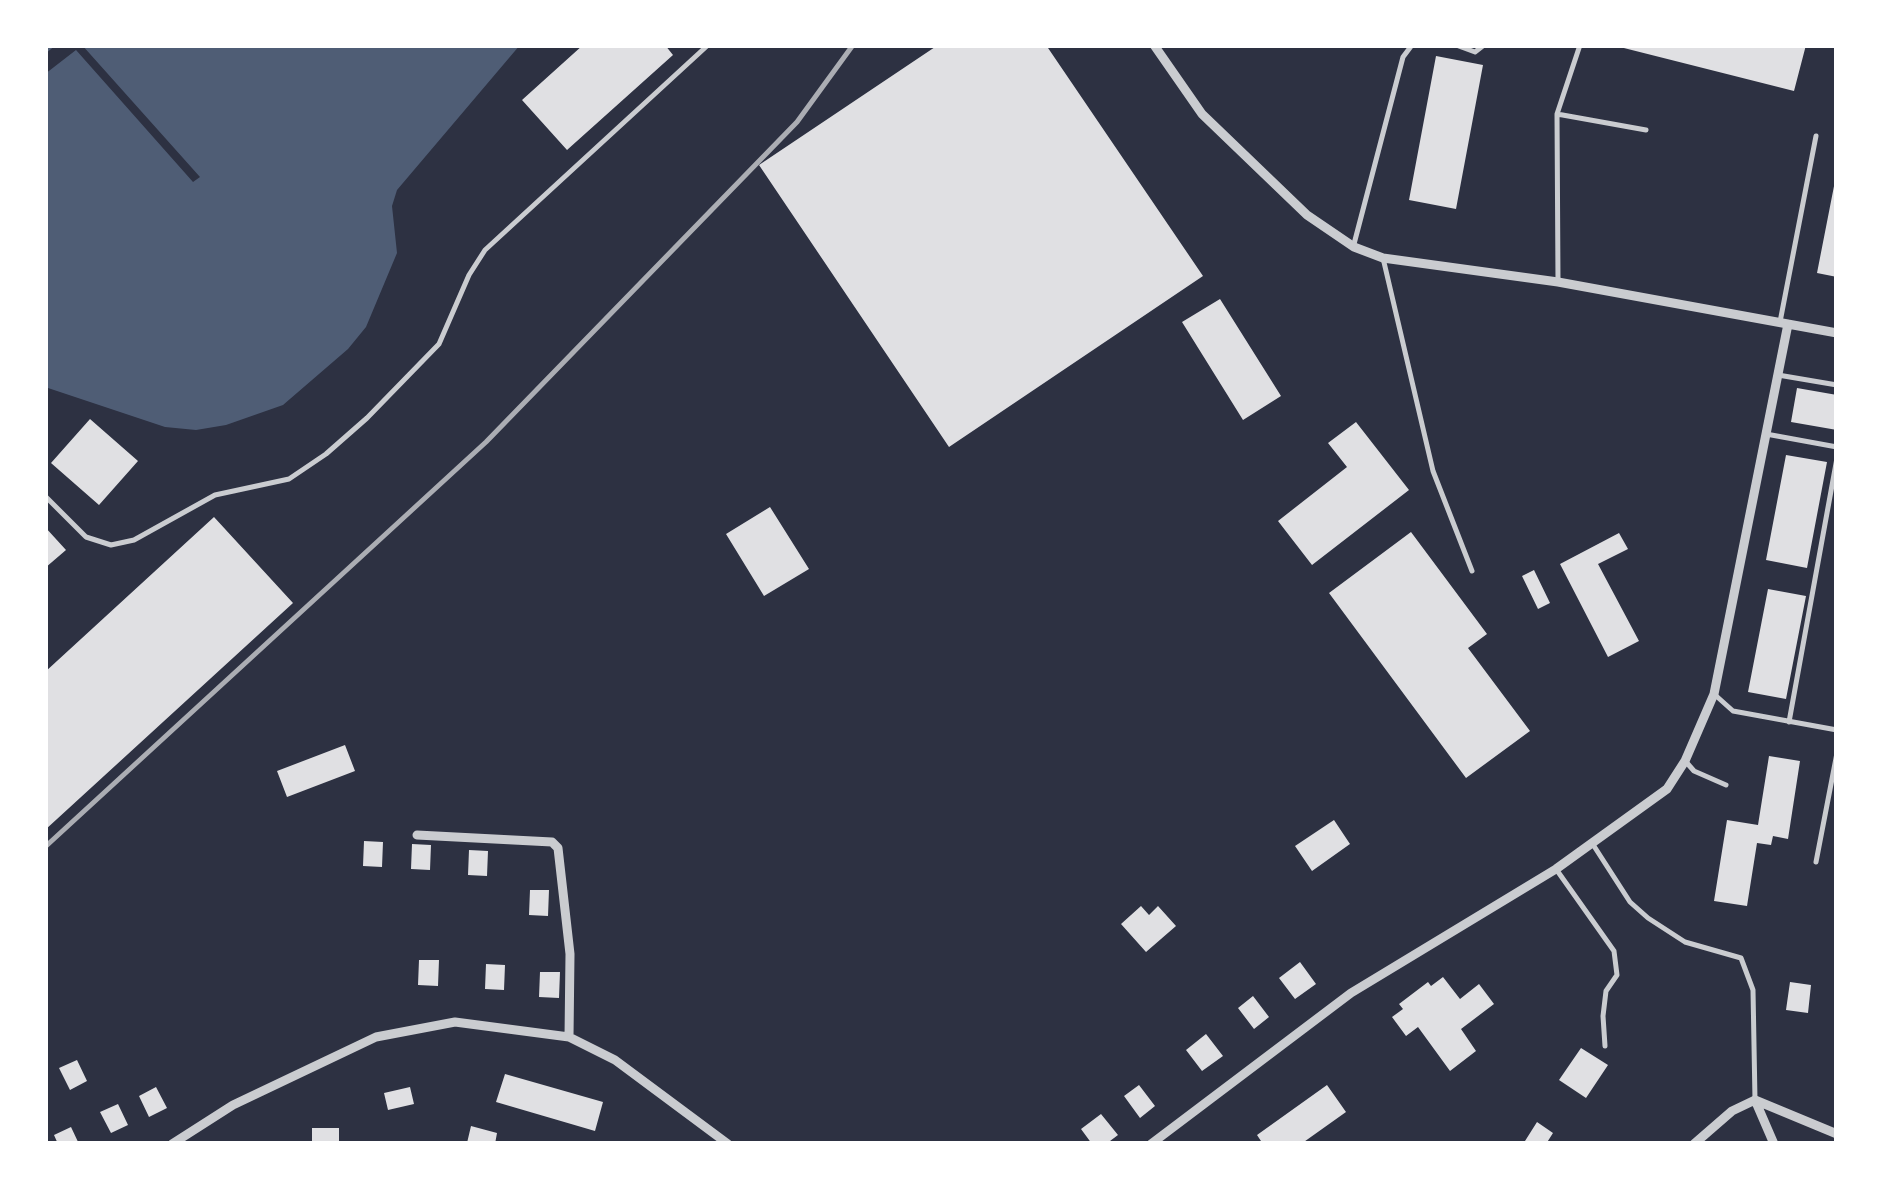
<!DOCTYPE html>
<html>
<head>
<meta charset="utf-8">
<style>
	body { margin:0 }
	#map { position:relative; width:1882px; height:1189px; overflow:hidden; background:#2d3142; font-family:"Fira Sans Condensed",sans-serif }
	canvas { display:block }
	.frame { position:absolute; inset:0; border:48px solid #fff; pointer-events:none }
</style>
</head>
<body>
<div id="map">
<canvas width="1882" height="1189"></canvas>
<div class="frame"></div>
</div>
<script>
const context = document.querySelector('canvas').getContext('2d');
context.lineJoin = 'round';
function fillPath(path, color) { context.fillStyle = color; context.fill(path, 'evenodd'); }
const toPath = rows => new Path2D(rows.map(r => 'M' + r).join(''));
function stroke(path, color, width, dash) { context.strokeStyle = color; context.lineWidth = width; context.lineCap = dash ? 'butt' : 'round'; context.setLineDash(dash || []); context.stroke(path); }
fillPath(toPath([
	[45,45,520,45,397,190,392,206,397,253,366,327,348,349,283,405,226,425,196,430,165,427,45,387]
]), '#4f5d75');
fillPath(toPath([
	[56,45,82,45,200,177,193,182,76,50,45,74,45,54]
]), '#2d3142');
fillPath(toPath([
	[583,45,665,45,673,55,567,150,522,100],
	[938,45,1046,45,1203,276,949,447,759,165],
	[1612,45,1806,45,1794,91],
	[1436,56,1483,65,1456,209,1409,200],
	[1835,181,1837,181,1837,277,1817,273],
	[1220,299,1281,396,1243,420,1182,322],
	[1797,388,1837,395,1837,430,1791,422],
	[90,419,138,461,99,505,51,463],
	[1356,422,1409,490,1312,565,1278,521,1347,467,1328,443],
	[1786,455,1827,462,1807,568,1766,560],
	[770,507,809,569,764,596,726,534],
	[214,517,293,603,45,830,45,672],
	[45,527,66,550,45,568],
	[1411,532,1487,634,1468,648,1530,731,1466,778,1329,593],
	[1619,533,1628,549,1598,564,1639,641,1608,657,1560,564],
	[1534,570,1550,603,1538,609,1522,576],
	[1768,589,1806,596,1786,699,1748,692],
	[345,745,355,771,287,797,277,771],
	[1769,756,1800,761,1788,839,1773,836,1771,845,1757,843,1747,906,1714,901,1727,820,1758,825],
	[1334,820,1350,844,1312,871,1295,846],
	[364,841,383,842,382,867,363,866],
	[412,844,431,845,430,870,411,869],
	[469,850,488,851,487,876,468,875],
	[530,890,549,890,548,916,529,915],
	[1141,906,1149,915,1158,906,1176,926,1146,952,1121,924],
	[419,960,439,960,438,986,418,985],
	[1300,962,1316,984,1295,999,1279,978],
	[486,964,505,965,504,990,485,989],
	[540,972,560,972,559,998,539,997],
	[1443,977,1460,999,1479,984,1494,1004,1461,1029,1476,1051,1450,1071,1418,1027,1406,1036,1392,1017,1403,1009,1399,1004,1428,982,1431,986],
	[1790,982,1811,985,1808,1013,1786,1010],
	[1253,996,1269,1017,1254,1029,1238,1008],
	[1206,1034,1223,1056,1202,1071,1186,1050],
	[1581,1048,1608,1065,1586,1098,1559,1080],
	[77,1060,87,1081,70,1090,59,1068],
	[505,1074,603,1102,595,1131,496,1102],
	[1139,1085,1155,1106,1140,1118,1124,1096],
	[1327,1085,1346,1112,1301,1144,1263,1144,1257,1135],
	[156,1087,167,1108,149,1117,139,1096],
	[410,1087,414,1104,388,1110,384,1093],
	[118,1104,128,1125,111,1133,100,1112],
	[1101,1114,1118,1135,1106,1144,1092,1144,1081,1129],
	[1537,1122,1553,1133,1546,1144,1525,1141],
	[471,1126,497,1133,495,1144,467,1143],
	[71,1127,79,1144,58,1144,54,1135],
	[312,1128,339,1128,339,1144,312,1144]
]), '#e0e0e3');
stroke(toPath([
	[1456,45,1475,52,1484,45],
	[1557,114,1646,130],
	[1354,244,1403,57,1412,45],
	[1383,258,1433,471,1472,571],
	[1558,282,1557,114,1580,45],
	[1780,322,1816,136],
	[1778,375,1837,385],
	[1766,434,1837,447],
	[45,496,86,537,111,545,134,540,215,495,289,479,326,454,367,418,439,344,469,275,485,250,708,45],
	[1714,694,1733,711,1837,730],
	[1789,722,1837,458],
	[1687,763,1694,771,1726,785],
	[1592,843,1630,902,1648,918,1685,942,1741,958,1753,990,1755,1100],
	[1816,862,1837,753],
	[1556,869,1614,951,1617,975,1606,991,1603,1016,1605,1046]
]), '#caccd0', 5);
stroke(toPath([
	[1154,45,1202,114,1307,215,1354,247,1383,258,1558,282,1837,333],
	[417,835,552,842,558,848,570,954,569,1037],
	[1755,1100,1837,1134],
	[172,1144,233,1105,376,1037,455,1022,569,1037,615,1060,728,1144],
	[1151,1144,1351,993,1556,869,1667,789,1685,761,1714,694,1788,324],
	[1694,1144,1732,1111,1755,1100,1774,1144]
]), '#caccd0', 9);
stroke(toPath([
	[45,847,486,442,797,122,853,45]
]), '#abadb3', 5);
</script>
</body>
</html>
